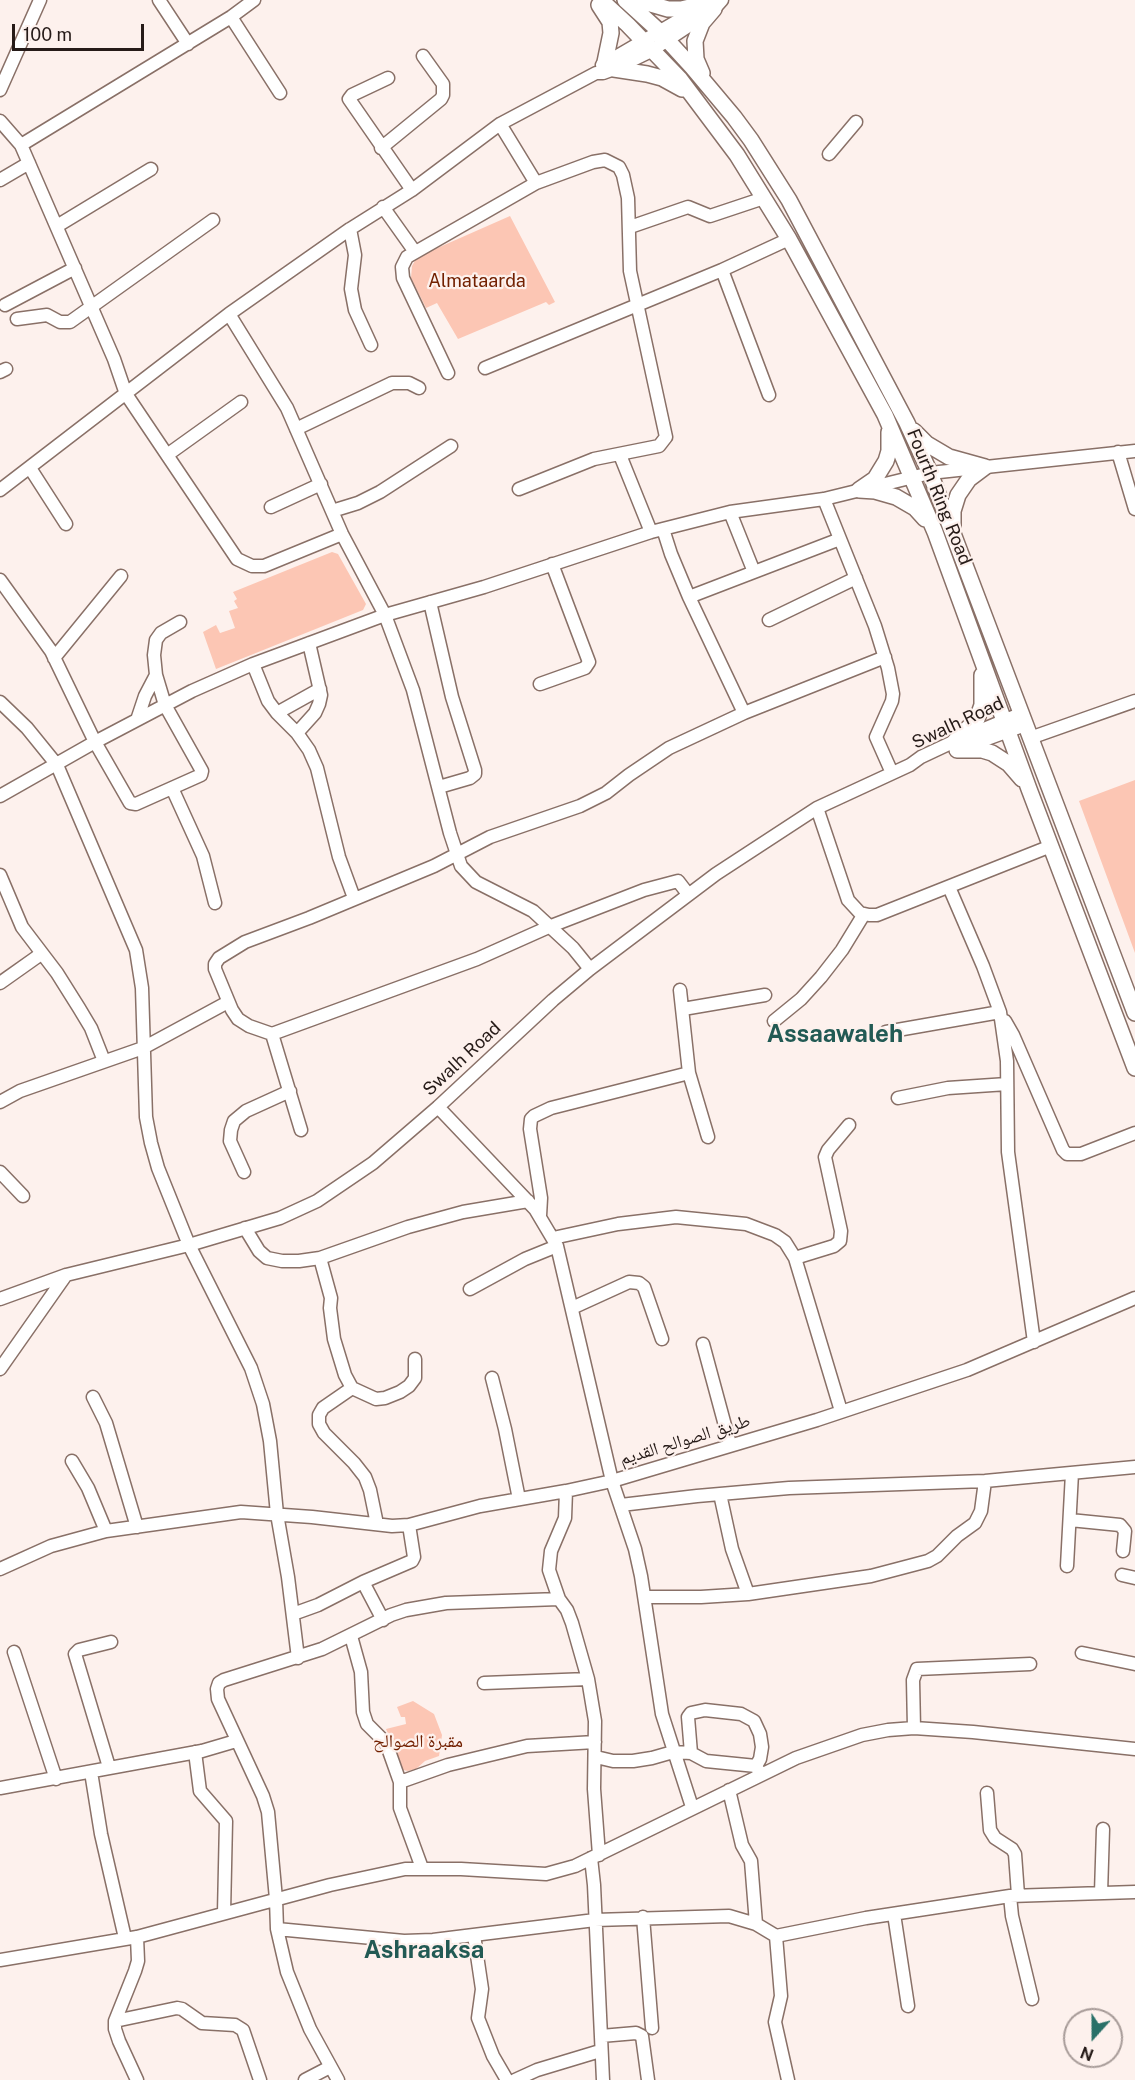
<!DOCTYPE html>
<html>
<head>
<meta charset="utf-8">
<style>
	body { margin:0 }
	#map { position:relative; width:1135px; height:2080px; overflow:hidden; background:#fdf1ed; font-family:"Public Sans",sans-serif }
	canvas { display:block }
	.north { position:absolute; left:1063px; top:2008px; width:60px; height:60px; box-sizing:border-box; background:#fdf1ed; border:2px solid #a79b98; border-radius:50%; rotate:201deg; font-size:16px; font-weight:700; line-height:24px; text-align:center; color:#261b18 }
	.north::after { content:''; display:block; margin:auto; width:21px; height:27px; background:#297068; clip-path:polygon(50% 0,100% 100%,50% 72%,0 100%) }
	.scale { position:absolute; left:12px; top:24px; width:132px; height:27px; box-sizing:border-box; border:3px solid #261b18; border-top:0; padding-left:8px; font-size:18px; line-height:21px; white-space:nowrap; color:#261b18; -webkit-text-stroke:4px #fdf1ed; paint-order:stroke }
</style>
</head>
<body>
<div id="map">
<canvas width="1135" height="2080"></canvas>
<div class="north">N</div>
<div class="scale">100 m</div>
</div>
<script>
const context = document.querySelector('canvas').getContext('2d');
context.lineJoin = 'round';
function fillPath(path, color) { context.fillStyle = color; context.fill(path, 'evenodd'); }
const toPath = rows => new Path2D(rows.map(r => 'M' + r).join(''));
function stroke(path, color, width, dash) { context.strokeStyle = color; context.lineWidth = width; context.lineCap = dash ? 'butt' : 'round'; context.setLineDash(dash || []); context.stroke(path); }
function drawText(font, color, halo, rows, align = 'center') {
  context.font = font + ' "Public Sans","Noto Naskh Arabic",sans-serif'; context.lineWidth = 4.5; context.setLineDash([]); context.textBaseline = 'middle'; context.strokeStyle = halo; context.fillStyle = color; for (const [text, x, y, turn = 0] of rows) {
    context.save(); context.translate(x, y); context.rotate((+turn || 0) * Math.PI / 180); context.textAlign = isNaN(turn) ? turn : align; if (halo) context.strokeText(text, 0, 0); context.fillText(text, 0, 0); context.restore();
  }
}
fillPath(toPath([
	[510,216,555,302,549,305,546,302,458,339,437,303,426,308,411,278,412,266,417,257],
	[332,552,338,554,366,604,363,610,216,669,203,632,216,625,220,633,235,628,229,611,238,608,234,601,237,599,233,592],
	[1135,780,1135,953,1079,801],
	[413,1701,434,1714,442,1735,439,1756,425,1761,416,1769,408,1771,403,1770,386,1729,406,1724,405,1717,401,1717,397,1707]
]), '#fcc6b4');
const minor = toPath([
	[159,0,188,44],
	[231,17,280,93],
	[602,65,698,9],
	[388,78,352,95,349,99,412,190],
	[0,90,40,0],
	[0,121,21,145,114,359,126,394,237,559,252,566,264,566,342,534],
	[500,124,536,183],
	[21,145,231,17,254,0],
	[381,148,441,99,443,95,443,84,423,56],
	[829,154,856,122],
	[0,180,29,163],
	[383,207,415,252],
	[57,226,151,169],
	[630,227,688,207,710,216,764,198],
	[350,229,355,255,351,289,355,310,371,345],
	[722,270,769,395],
	[5,305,75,268],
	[229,314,287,408,342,534,385,615,413,690,450,833,461,866,476,882,533,911,573,948,590,969],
	[17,319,47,315,60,322,70,322,213,220],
	[485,368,722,270,789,239],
	[0,372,6,369],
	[448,373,403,278,402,267,407,257,536,183,593,162,605,160,619,167,623,175,628,198,630,271,666,437,659,446,594,459,519,489],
	[296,429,392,383,409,383,419,388],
	[1118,452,1135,509],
	[167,455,241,402],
	[620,455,651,532],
	[30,468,66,524],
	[0,490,229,314,350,229,412,190,500,124,596,73,603,73,614,69,651,51,714,9,722,0],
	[824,499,875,626,888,668,893,694,892,701,876,737,892,773],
	[271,507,321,484],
	[332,511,358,503,380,492,451,446],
	[730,512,754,572],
	[663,529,671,554,689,597,744,713],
	[0,580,51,651,95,742,130,803,136,804,201,775,202,771,165,705,156,675,154,655,156,640,161,633,180,622],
	[689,597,840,539],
	[430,602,452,697,475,770,475,774,470,778,439,787],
	[769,620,856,578],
	[54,658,121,576],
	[253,664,268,701,277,713,297,733,309,750,317,768,339,857,354,898],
	[540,684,585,668,589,662,552,564],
	[0,702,27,728,57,765,136,950,142,988,146,1117,151,1143,158,1168,189,1245,251,1368,263,1404,270,1441,277,1514,288,1577,298,1658],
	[277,713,320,689],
	[137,720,145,696,156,675],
	[297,733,315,713,319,704,321,695,309,643],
	[1030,738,1135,701],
	[962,748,1025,725],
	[172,788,203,856,215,903],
	[0,796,95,742,192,691,253,664,385,615,484,587,651,532,730,512,824,499,930,473,1135,451],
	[817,808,848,900,860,913,869,915,877,915,1051,846],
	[0,875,22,927,57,973,79,1008,91,1028,104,1061],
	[949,887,983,966,1000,1012,1007,1061,1008,1152,1034,1342],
	[688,894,678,881,644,890,551,926,477,959,272,1034,249,1026,238,1019,232,1010,215,969,215,964,219,958,245,942,309,918,434,866,490,837,580,806,606,793,629,775,669,748,744,713,885,657],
	[0,983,41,954],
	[680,990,689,1073,708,1137],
	[683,1009,765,995],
	[774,1021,801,999,821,977,842,950,864,914],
	[1005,1021,1013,1035,1063,1150,1067,1154,1081,1154,1135,1133],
	[886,1032,1000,1012],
	[272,1034,301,1130],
	[898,1098,948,1088,1007,1084],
	[0,1102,20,1091,143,1048,228,1002],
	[438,1107,535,1209,557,1246,612,1481,635,1549,641,1576,662,1714,692,1807],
	[0,1172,23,1196],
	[244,1172,230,1141,231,1130,234,1121,246,1111,290,1091],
	[540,1216,541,1198,530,1129,531,1119,534,1116,551,1108,689,1073],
	[245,1228,259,1251,267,1258,282,1261,299,1261,320,1258,408,1227,463,1212,528,1201],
	[553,1238,618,1224,676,1217,746,1224,775,1235,785,1242,795,1258,841,1411],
	[320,1258,331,1298,330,1308,334,1339,345,1375,352,1388,376,1399,385,1398,400,1392,409,1386,415,1378,415,1359],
	[795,1258,834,1246,840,1241,841,1231,825,1157,828,1150,849,1125],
	[470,1289,525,1259,557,1246],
	[0,1299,66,1275,189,1245,280,1218,317,1201,373,1163,438,1107,553,1000,590,969,716,874,817,808,910,765,921,757,955,741,1020,714],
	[572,1308,629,1282,639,1283,644,1287,662,1339],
	[703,1344,730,1444],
	[0,1369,66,1275],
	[492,1378,505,1429,519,1499],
	[352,1388,323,1408,319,1415,319,1424,324,1433,354,1463,365,1477,370,1490,377,1524],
	[93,1397,106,1423,137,1527],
	[72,1461,88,1488,106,1531],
	[566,1491,565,1518,551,1551,549,1570,559,1599,567,1610,572,1623,588,1679,595,1721,594,1789,599,1855],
	[720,1494,732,1549,748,1594],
	[621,1505,697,1496,789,1488,985,1481,1135,1467],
	[1070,1520,1120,1525,1125,1531,1123,1551],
	[1067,1566,1072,1473],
	[0,1569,51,1546,106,1531,241,1512,312,1517,392,1526,409,1525,480,1506,566,1491,612,1481,817,1420,967,1370,1135,1298],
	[1122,1575,1135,1578],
	[363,1582,383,1620],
	[646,1597,701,1597,748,1594,871,1576,928,1561,937,1556,957,1536,975,1523,981,1511,985,1481],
	[293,1614,318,1605,363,1582,412,1561,414,1557,409,1525],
	[351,1636,361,1672,363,1712,367,1724,386,1743,389,1751,400,1782,400,1808,422,1868],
	[14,1652,56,1779],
	[1082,1653,1135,1664],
	[484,1683,588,1679],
	[914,1728,913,1680,917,1669,1030,1664],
	[195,1752,200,1791,226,1821,224,1913],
	[691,1753,688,1717,691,1713,705,1710,741,1714,754,1721,760,1734,762,1747,760,1759,756,1766],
	[596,1757,613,1761,633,1761,652,1758,673,1752,691,1753,706,1761,756,1766,761,1775],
	[109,1767,75,1654,79,1650,111,1642],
	[91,1772,101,1834,125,1938],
	[400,1782,448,1765,527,1746,595,1742],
	[0,1788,202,1751,236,1741],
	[729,1790,742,1845,751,1861,756,1924],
	[987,1793,990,1830,995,1838,1012,1849,1015,1854,1018,1895],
	[591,1858,594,1885,603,2080],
	[1101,1893,1103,1829],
	[1010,1896,1012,1916,1032,1999],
	[894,1914,908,2006],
	[643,1917,652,2028],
	[277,1929,404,1941,433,1940,595,1920,729,1916,756,1924,776,1936,866,1918,1010,1896,1135,1892],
	[474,1935,482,1989,478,2018,493,2056,507,2080],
	[776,1936,781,1996,775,2022,788,2080],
	[0,1960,137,1937,330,1885,405,1869,461,1869,546,1874,575,1866,796,1758,862,1735,888,1730,914,1728,973,1732,1135,1749],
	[115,2021,177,2008,182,2009,202,2023,235,2025,243,2030,260,2080],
	[601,2036,636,2033,642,2036,648,2080],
	[137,2080,119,2041,115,2029,115,2021,135,1971,138,1961,137,1937],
	[305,2080,330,2067],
	[338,2080,310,2029,287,1972,277,1929,276,1899,268,1812,263,1796,218,1699,217,1689,219,1683,224,1680,322,1649,391,1615,406,1610,446,1603,559,1599],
	[515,2080,537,2070,600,2051]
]);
const major = toPath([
	[601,0,628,25,680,79,737,155,789,239,885,415,935,532,1029,789,1135,1068],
	[625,0,659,31,692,67,734,117,751,140,789,200,907,423,930,473,1135,1013],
	[637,0,668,9,681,9,708,3],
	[599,5,610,22,611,33,605,62],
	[614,69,647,74,662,78,682,89],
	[702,73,696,59,695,41,702,23,714,9],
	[914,431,927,444,949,457,985,467],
	[859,490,875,491,896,497,915,508,925,519],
	[859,490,875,479,886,461,889,451,889,432],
	[953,528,953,511,958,495,969,479,985,467],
	[955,741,977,719,982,705,982,675],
	[957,750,982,750,992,753,1009,764,1022,779]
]);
stroke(minor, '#897067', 15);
stroke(major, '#897067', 18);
stroke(minor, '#fff', 12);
stroke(major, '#fff', 15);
drawText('18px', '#722000', '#fdf1ed', [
	["Almataarda",477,281],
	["مقبرة الصوالح",418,1741]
]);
drawText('18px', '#261b18', '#fdf1ed', [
	["Fourth Ring Road",939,497,68],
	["Swalh Road",958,723,-25],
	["Swalh Road",462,1059,-43],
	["طريق الصوالح القديم",685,1440,-17]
]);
drawText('bold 24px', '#225a54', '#fdf1ed', [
	["Assaawaleh",835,1035],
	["Ashraaksa",424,1951]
]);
</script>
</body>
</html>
